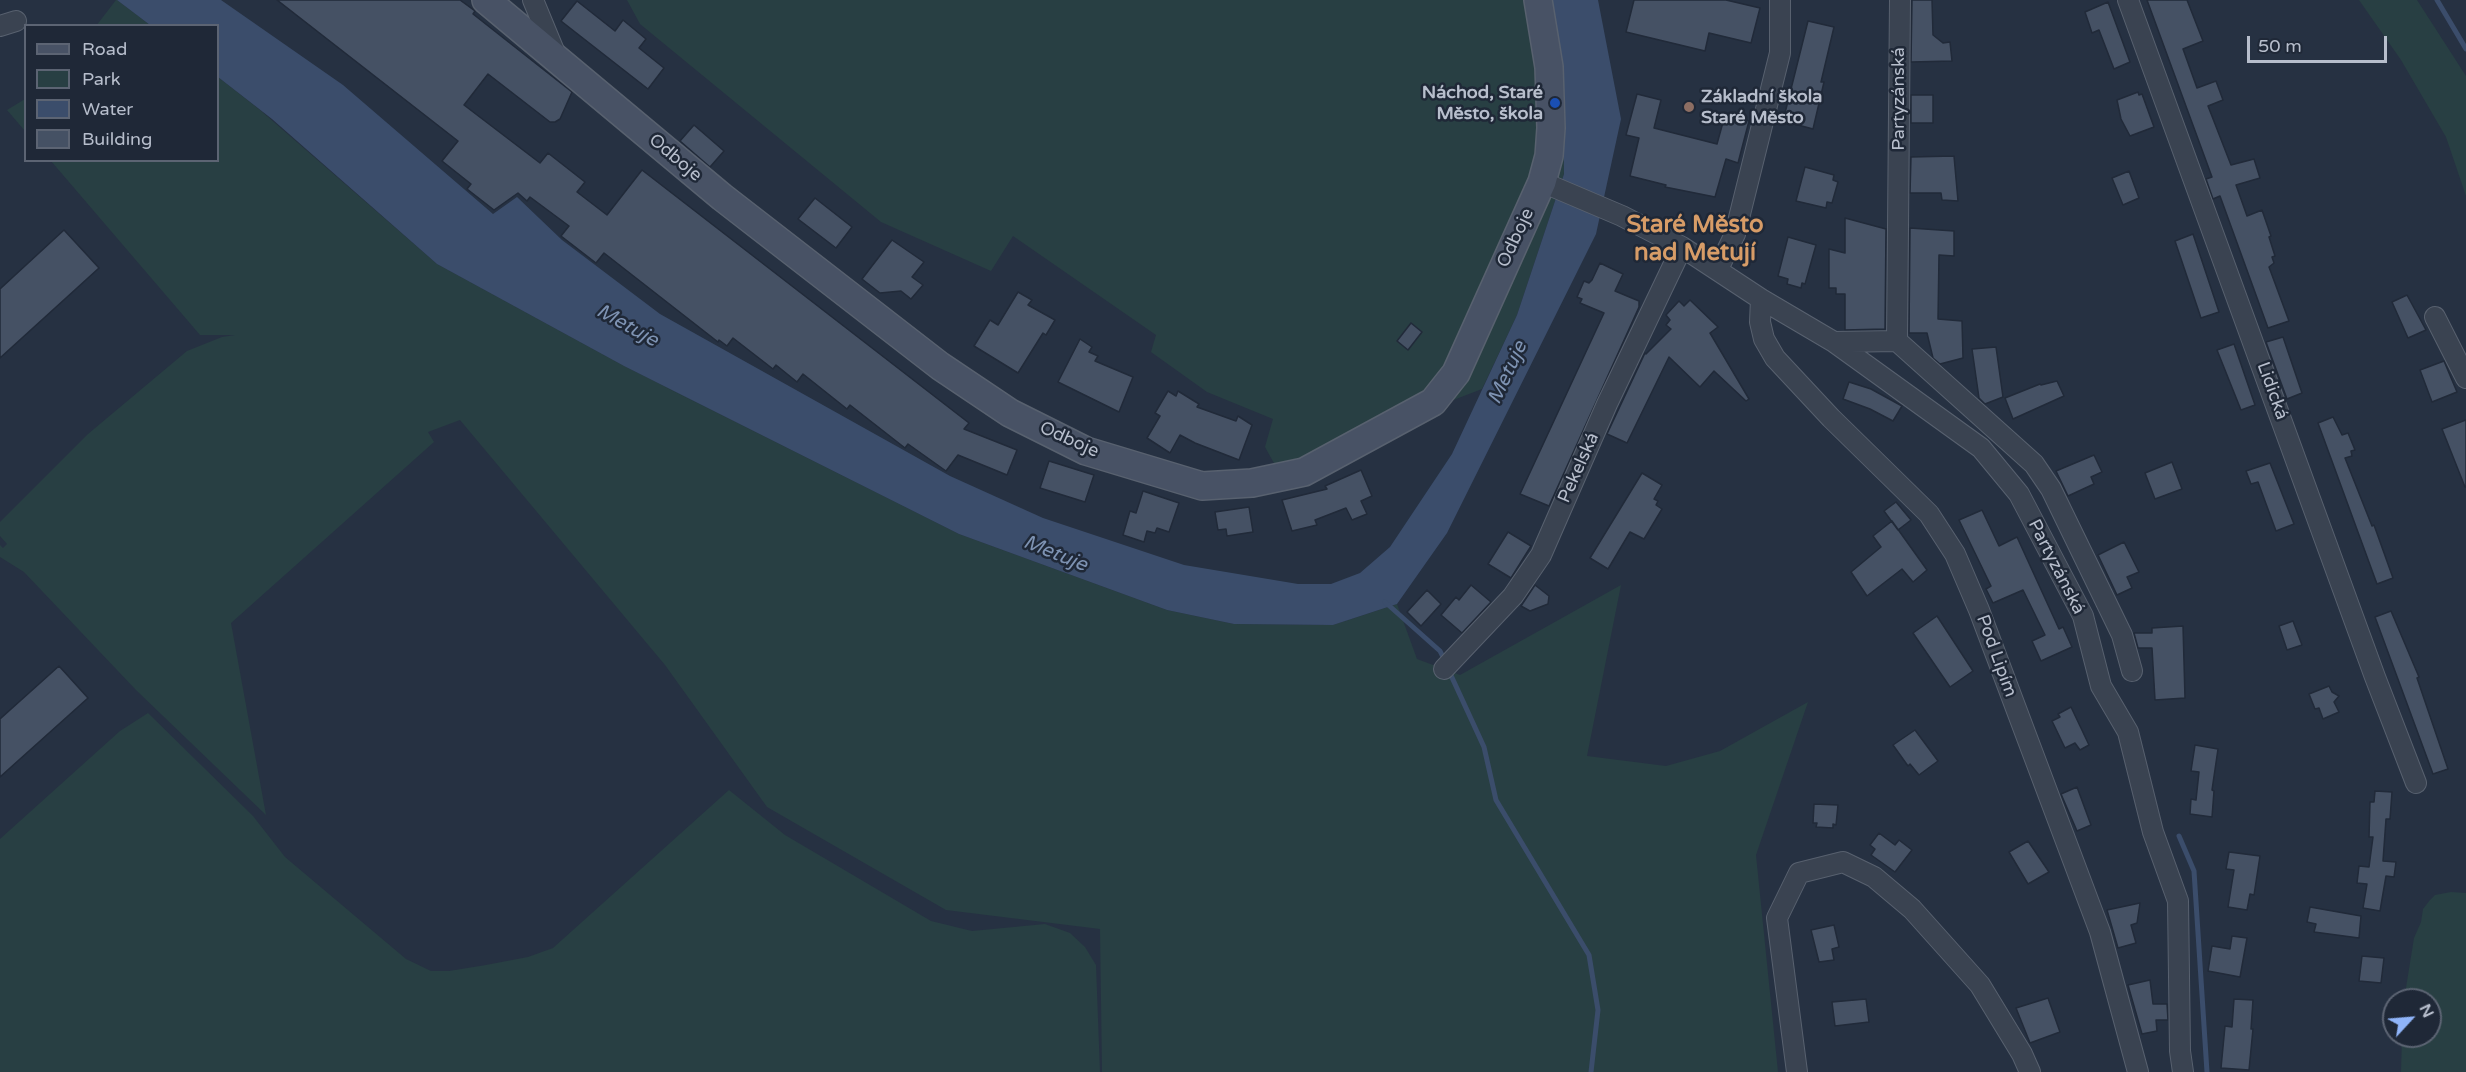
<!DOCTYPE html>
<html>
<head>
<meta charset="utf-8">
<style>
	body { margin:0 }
	#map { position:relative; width:2466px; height:1072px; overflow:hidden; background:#263142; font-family:"Varela Round",sans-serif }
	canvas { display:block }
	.legend { position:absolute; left:24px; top:24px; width:195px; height:138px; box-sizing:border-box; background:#1f2837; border:2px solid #5c6473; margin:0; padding:8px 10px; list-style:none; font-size:18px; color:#b7becc }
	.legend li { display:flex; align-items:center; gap:12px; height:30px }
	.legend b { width:30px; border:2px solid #5c6473 }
	.north { position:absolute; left:2382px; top:988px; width:60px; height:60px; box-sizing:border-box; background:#1f2837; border:2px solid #5c6473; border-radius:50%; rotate:64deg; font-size:16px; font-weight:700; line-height:24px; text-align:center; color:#b7becc }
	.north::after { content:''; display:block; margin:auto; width:21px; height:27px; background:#8fb4f9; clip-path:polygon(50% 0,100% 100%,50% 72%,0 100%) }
	.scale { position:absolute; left:2247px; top:36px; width:140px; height:27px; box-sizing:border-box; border:3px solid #b7becc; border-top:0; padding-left:8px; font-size:18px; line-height:21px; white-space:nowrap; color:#b7becc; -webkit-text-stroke:4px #1f2837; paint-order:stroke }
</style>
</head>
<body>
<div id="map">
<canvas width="2466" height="1072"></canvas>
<ul class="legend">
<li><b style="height:8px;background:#485265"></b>Road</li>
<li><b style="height:16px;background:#283f43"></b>Park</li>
<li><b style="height:16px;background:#3b4d6b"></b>Water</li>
<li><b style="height:16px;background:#455164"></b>Building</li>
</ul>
<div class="north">N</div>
<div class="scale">50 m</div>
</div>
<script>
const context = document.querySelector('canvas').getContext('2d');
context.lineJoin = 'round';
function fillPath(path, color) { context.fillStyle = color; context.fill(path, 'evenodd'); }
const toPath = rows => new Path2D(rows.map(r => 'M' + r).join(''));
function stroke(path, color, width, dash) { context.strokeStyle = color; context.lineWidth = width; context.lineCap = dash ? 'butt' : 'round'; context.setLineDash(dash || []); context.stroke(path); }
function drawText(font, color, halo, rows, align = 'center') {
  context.font = font + ' "Varela Round",sans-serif'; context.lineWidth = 5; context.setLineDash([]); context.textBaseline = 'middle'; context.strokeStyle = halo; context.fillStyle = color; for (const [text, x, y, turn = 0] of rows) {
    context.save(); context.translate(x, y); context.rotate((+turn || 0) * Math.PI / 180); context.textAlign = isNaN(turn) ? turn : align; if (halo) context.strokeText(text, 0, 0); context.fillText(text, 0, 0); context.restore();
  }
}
fillPath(toPath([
	[116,0,117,0,150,25,96,26],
	[627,0,1550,0,1563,71,1564,174,1517,315,1482,389,1404,419,1365,439,1275,465,1265,447,1273,419,1207,392,1151,352,1156,335,1013,236,991,271,881,222,640,24],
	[2359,0,2417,0,2466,76,2466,196,2446,137,2401,60],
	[218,77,260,110,437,264,624,366,959,534,1167,610,1234,624,1333,625,1397,604,1417,659,1460,675,1621,585,1587,756,1666,766,1720,751,1808,702,1756,855,1778,1072,1102,1072,1100,929,946,910,767,807,665,665,460,420,428,432,434,442,231,623,266,815,136,690,24,572,0,557,0,545,3,548,7,544,0,536,0,522,88,434,187,351,222,337,235,335,200,335,51,161,218,160],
	[25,99,25,131,7,110],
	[148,713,253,816,285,857,406,959,431,971,449,971,486,965,528,957,553,948,729,790,785,835,931,921,972,931,1045,924,1070,933,1085,947,1096,965,1100,1072,0,1072,0,839,120,731],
	[2451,892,2466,893,2466,1072,2401,1072,2402,1036,2430,1036,2430,1000,2404,1000,2414,938,2421,922,2423,909,2430,900,2435,895]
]), '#283f43');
fillPath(toPath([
	[117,0,221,0,343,85,493,214,517,197,562,240,660,314,950,476,1043,518,1184,565,1298,584,1331,584,1360,573,1390,547,1452,454,1517,315,1564,174,1563,71,1550,0,1598,0,1621,119,1596,234,1447,533,1397,604,1333,625,1234,624,1167,610,959,534,624,366,437,264,272,119,218,77,218,26,150,25]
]), '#3b4d6b');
stroke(toPath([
	[2437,0,2466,49],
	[1385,602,1440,651,1446,663],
	[1449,671,1484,747,1496,800,1589,955,1598,1010,1591,1072],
	[2179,836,2194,871,2207,1072]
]), '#3b4d6b', 5);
const building = toPath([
	[277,0,460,0,475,11,473,14,572,92,560,119,555,122,550,122,488,74,464,105,540,163,548,153,585,182,577,192,607,215,642,170,969,423,964,429,1017,450,1007,475,958,455,946,471,908,444,905,448,850,405,847,409,803,374,797,382,776,365,773,369,733,338,727,346,719,340,718,342,604,253,596,263,561,236,569,226,530,197,527,201,518,193,494,210,467,189,471,184,442,161,458,141,277,0],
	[1634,0,1726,0,1760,8,1751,43,1709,33,1705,51,1626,32,1634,0],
	[1912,0,1932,0,1933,35,1943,43,1950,42,1952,61,1911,62,1912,0],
	[2147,0,2187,0,2203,41,2183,49,2197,88,2216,81,2223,100,2208,106,2231,165,2254,159,2260,178,2236,185,2247,216,2262,210,2271,236,2269,237,2275,256,2272,257,2274,263,2269,267,2289,321,2268,328,2220,196,2213,199,2206,179,2212,177,2147,0],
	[577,1,615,31,623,20,646,39,639,48,664,68,648,89,561,21,577,1],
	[2108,2,2130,62,2114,69,2099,30,2092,33,2085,12,2108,2],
	[1808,21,1834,27,1821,82,1824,82,1813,129,1783,121,1808,21],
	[2138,92,2139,95,2142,94,2154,127,2130,136,2121,119,2117,100,2138,92],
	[1637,94,1661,100,1654,128,1717,144,1725,115,1749,121,1738,163,1726,159,1715,197,1665,187,1666,185,1630,176,1639,138,1626,135,1637,94],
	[1911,95,1933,95,1933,123,1911,123,1911,95],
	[694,125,724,151,710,167,680,141,694,125],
	[1954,156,1958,201,1942,200,1941,193,1910,193,1911,157,1954,156],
	[1805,167,1834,175,1833,180,1838,182,1832,203,1827,202,1826,208,1796,201,1805,167],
	[2129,171,2139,198,2123,205,2112,178,2129,171],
	[815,198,852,227,836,248,798,219,815,198],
	[1845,218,1886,229,1885,329,1845,330,1845,294,1836,294,1836,288,1829,288,1829,249,1845,253,1845,218],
	[1910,228,1954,231,1954,256,1939,255,1938,319,1962,321,1963,358,1940,364,1933,358,1927,333,1909,333,1910,228],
	[64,230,99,268,0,358,0,289,64,230],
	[2193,234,2219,312,2201,318,2175,241,2193,234],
	[1788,237,1816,245,1805,284,1802,283,1801,288,1787,284,1788,279,1778,276,1788,237],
	[892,240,924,262,912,277,923,285,911,299,901,291,880,293,862,279,892,240],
	[1600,263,1623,274,1615,291,1639,301,1639,307,1549,506,1520,494,1604,313,1580,303,1582,299,1577,297,1584,281,1589,283,1592,280,1600,263],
	[1018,292,1032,300,1028,305,1055,320,1046,335,1043,333,1018,373,974,346,990,320,998,325,1018,292],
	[2407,295,2426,330,2408,338,2392,302,2407,295],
	[1690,300,1718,327,1710,333,1749,399,1746,401,1714,371,1700,387,1669,357,1627,443,1607,434,1645,353,1646,354,1671,329,1666,325,1670,320,1666,315,1679,301,1684,306,1690,300],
	[1411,323,1422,332,1408,350,1397,341,1411,323],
	[2283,337,2302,393,2287,399,2266,342,2283,337],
	[1080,339,1092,347,1089,352,1098,356,1095,361,1133,377,1119,412,1058,382,1080,339],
	[2234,344,2255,405,2241,410,2217,350,2234,344],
	[1996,347,2003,397,1985,404,1979,398,1972,349,1996,347],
	[2444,361,2457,392,2432,402,2420,370,2444,361],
	[2057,381,2064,396,2013,419,2005,398,2040,384,2041,385,2057,381],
	[1849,382,1871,389,1902,406,1893,421,1870,409,1843,399,1849,382],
	[1168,391,1176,396,1178,391,1199,404,1197,407,1236,421,1238,416,1252,425,1239,460,1195,443,1180,435,1170,453,1147,438,1160,416,1155,413,1168,391],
	[2333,417,2342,435,2348,433,2355,450,2351,451,2352,456,2345,458,2372,526,2374,525,2393,578,2377,584,2318,423,2333,417],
	[2466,420,2466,487,2465,487,2442,429,2466,420],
	[2094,455,2102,472,2091,477,2094,484,2068,496,2056,471,2094,455],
	[1049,461,1094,475,1085,502,1040,488,1049,461],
	[2172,462,2182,489,2155,499,2145,473,2172,462],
	[2270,463,2294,524,2276,531,2258,482,2251,484,2246,471,2270,463],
	[1361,470,1372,496,1361,501,1367,514,1352,520,1346,508,1315,520,1317,525,1292,531,1282,500,1327,489,1325,486,1361,470],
	[1642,473,1662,485,1654,499,1658,501,1656,505,1662,509,1644,539,1630,532,1608,569,1590,558,1642,473],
	[1143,491,1179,503,1169,532,1157,528,1155,533,1147,531,1144,542,1123,535,1130,511,1136,513,1143,491],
	[1896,502,1911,520,1898,530,1884,511,1896,502],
	[1249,507,1253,532,1227,536,1226,529,1218,530,1215,512,1249,507],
	[1982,510,1999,546,2017,537,2059,629,2063,627,2072,647,2041,661,2032,641,2045,635,2023,590,1993,603,1986,589,1991,586,1959,520,1982,510],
	[1892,521,1927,570,1913,582,1902,569,1867,596,1851,572,1881,547,1873,536,1892,521],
	[1508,532,1531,546,1511,578,1488,564,1508,532],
	[2124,542,2139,572,2127,577,2132,588,2117,595,2098,555,2124,542],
	[1471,585,1491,602,1462,633,1441,615,1456,597,1459,600,1471,585],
	[1535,585,1549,596,1548,604,1530,611,1521,606,1535,585],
	[1427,590,1441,604,1421,626,1407,612,1427,590],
	[2391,611,2419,677,2417,678,2448,769,2433,774,2375,617,2391,611],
	[1937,616,1973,671,1950,687,1913,633,1937,616],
	[2293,621,2302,645,2287,650,2279,626,2293,621],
	[2183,626,2185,698,2155,700,2152,648,2138,648,2134,633,2152,633,2152,628,2183,626],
	[59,666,88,698,0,777,0,719,59,666],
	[2329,686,2332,692,2339,696,2334,702,2339,712,2323,719,2319,708,2315,709,2309,694,2329,686],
	[2071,707,2089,745,2080,750,2075,743,2065,748,2052,721,2060,717,2058,714,2071,707],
	[1915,730,1938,761,1919,775,1910,764,1908,766,1893,745,1915,730],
	[2195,745,2218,749,2212,790,2214,791,2212,817,2190,814,2191,799,2196,800,2199,772,2191,771,2195,745],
	[2077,787,2091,825,2077,831,2061,794,2077,787],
	[2375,791,2392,792,2390,819,2386,819,2383,861,2396,862,2394,877,2386,876,2380,911,2363,908,2367,884,2357,883,2359,866,2369,867,2373,837,2369,837,2370,802,2374,802,2375,791],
	[1814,804,1838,805,1836,825,1833,824,1833,828,1816,827,1817,823,1813,823,1814,804],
	[1879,833,1895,845,1899,840,1912,850,1895,872,1871,855,1875,849,1870,845,1879,833],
	[2028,841,2049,872,2028,884,2009,852,2028,841],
	[2229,852,2260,856,2254,895,2250,894,2247,910,2228,907,2234,870,2226,869,2229,852],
	[2140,903,2137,923,2131,925,2136,943,2118,948,2107,910,2140,903],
	[2310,907,2361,916,2359,938,2314,932,2316,924,2307,922,2310,907],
	[1834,925,1839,947,1832,949,1834,960,1819,962,1811,930,1834,925],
	[2232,936,2247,938,2240,977,2208,971,2212,946,2230,949,2232,936],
	[2362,956,2384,958,2381,983,2359,981,2362,956],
	[2150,980,2153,1004,2167,1004,2168,1020,2156,1020,2157,1031,2142,1034,2128,985,2150,980],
	[2048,998,2060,1032,2030,1043,2016,1008,2048,998],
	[1866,999,1869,1022,1835,1026,1832,1002,1866,999],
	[2234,999,2253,1000,2251,1029,2253,1029,2249,1070,2221,1068,2225,1026,2232,1027,2234,999]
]);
fillPath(building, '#455164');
stroke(building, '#212a39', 1.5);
const street = toPath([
	[533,0,557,58],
	[2128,0,2375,677,2416,783],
	[0,26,16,21],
	[1542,182,1622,216,1682,247,1761,299,1834,342,1981,448,2019,494,2083,616,2101,686,2128,732,2153,832,2178,901,2180,1051,2183,1072],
	[1718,269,1735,234,1780,53,1780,0],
	[1761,299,1760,322,1764,339,1775,358,1831,418,1929,514,1955,554,1979,610,2100,932,2138,1072],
	[2435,317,2466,378],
	[1897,341,2034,464,2051,489,2122,635,2132,671],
	[1834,342,1897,341,1900,0],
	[1444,669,1513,596,1541,555,1607,404,1682,247],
	[1797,1072,1777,918,1799,873,1843,862,1874,877,1912,909,1980,985,2022,1054,2030,1072]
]);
const secondary = toPath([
	[486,0,722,197,940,366,1010,413,1086,451,1202,486,1252,483,1304,472,1433,402,1456,373,1542,182,1549,156,1551,128,1549,67,1538,0]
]);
stroke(street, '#58616f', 22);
stroke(secondary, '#58616f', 30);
stroke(street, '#3a4351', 20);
stroke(secondary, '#485265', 27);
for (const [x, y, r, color] of [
	[1555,103,6,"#1a4fb4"],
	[1689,107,6,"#8d6e63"]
]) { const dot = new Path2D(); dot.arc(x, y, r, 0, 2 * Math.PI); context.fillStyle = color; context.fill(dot); stroke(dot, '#1f2837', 2); }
drawText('bold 18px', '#b7becc', '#1f2837', [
	["Náchod, Staré",1543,93],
	["Město, škola",1543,114],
	["Základní škola",1701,97,"left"],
	["Staré Město",1701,118,"left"]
], 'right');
drawText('18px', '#b7becc', '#1f2837', [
	["Partyzánská",1899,99,-90],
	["Odboje",675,158,40],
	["Odboje",1516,238,-65],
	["Lidická",2272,391,70],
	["Odboje",1069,440,24],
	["Pekelská",1579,468,-66],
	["Partyzánská",2056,567,63],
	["Pod Lipím",1996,656,70]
]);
drawText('italic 20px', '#7e93b3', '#1f2837', [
	["Metuje",627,326,29],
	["Metuje",1508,373,-65],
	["Metuje",1055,554,22]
]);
drawText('bold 24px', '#d79c67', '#1f2837', [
	["Staré Město",1695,226],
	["nad Metují",1695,254]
]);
</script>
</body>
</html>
